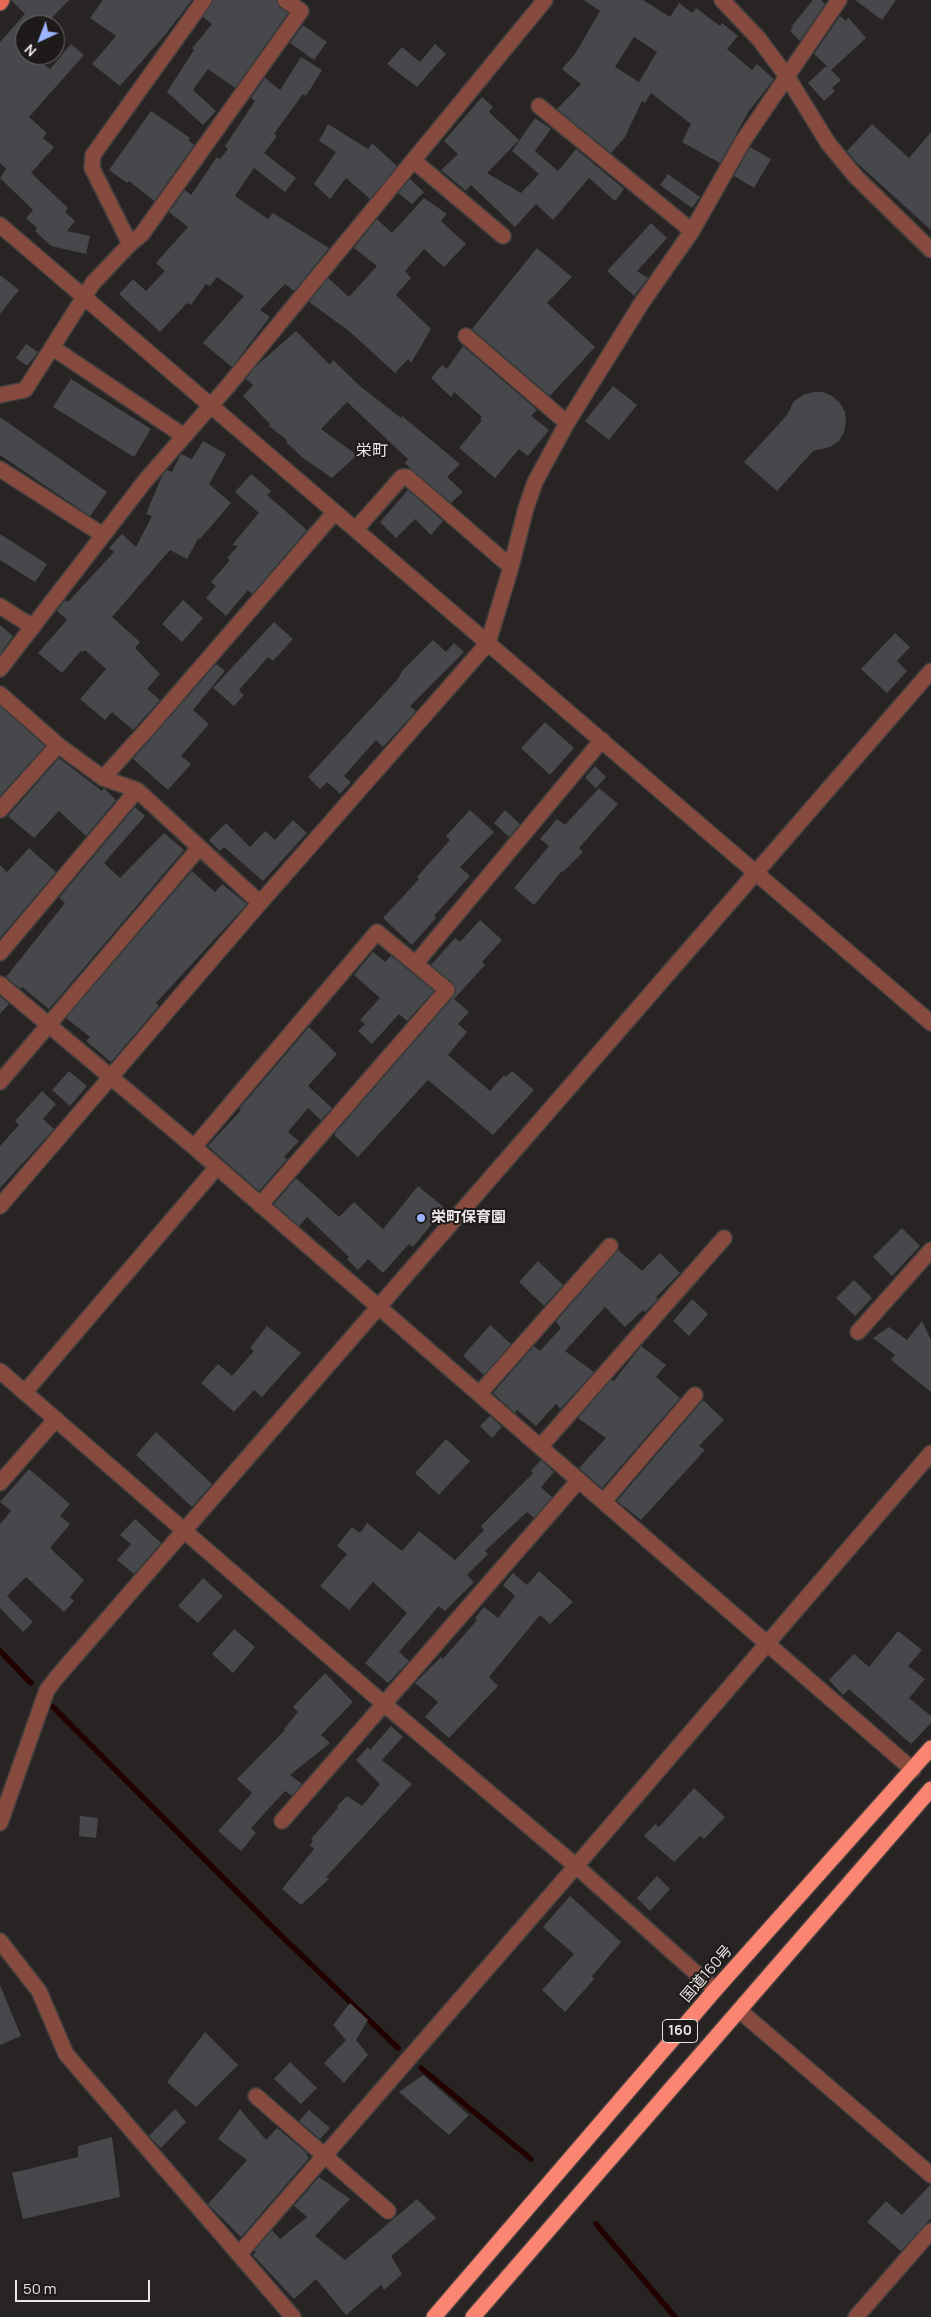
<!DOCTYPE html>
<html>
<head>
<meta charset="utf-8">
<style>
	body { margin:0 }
	#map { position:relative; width:931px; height:2317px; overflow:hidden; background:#272423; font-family:Manrope,sans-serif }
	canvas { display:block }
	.north { position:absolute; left:15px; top:15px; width:50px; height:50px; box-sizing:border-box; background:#1e1a1a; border:1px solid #6f6c6c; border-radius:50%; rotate:223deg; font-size:14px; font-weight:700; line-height:20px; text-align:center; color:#e9e6e6 }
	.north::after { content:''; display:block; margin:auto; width:18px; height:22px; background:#9bb4fd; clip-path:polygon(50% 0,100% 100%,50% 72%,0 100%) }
	.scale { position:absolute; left:15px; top:2280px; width:135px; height:22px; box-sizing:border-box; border:2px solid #e9e6e6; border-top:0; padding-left:6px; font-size:15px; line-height:18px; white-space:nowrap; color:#e9e6e6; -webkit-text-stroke:4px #1e1a1a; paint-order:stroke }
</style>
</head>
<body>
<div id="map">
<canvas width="931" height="2317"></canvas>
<div class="north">N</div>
<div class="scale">50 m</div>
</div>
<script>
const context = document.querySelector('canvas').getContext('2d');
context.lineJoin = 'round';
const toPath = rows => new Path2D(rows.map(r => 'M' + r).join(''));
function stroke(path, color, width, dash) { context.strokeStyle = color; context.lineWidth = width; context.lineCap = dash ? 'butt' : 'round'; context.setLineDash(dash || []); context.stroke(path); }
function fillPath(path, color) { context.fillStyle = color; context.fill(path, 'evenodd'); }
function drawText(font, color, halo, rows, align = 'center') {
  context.font = font + ' Manrope,"Noto Sans JP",sans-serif'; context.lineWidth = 4; context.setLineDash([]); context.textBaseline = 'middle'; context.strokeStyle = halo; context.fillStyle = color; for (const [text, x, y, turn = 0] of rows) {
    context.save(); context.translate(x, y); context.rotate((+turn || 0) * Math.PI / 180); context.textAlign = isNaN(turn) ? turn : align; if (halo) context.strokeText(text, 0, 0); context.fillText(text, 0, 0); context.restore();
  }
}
stroke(toPath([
	[0,1651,31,1683],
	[53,1707,270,1925,398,2048],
	[421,2068,531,2159],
	[596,2224,675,2317]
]), '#200', 5.5);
fillPath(toPath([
	[11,0,69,0,45,25,25,25,25,55,32,55,50,69,71,44,84,55,29,117,47,133,43,138,54,147,31,173,68,208,65,212,75,221,67,231,90,236,86,254,51,246,35,231,37,228,26,218,33,210,0,178,6,169,0,163,0,42,25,14],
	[103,0,192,0,165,35,120,86,92,64,116,36,90,18],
	[213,0,276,0,279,7,288,13,235,88,208,69,193,90,216,111,203,125,167,92,194,50,192,48,212,24,203,17],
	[584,0,643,0,670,17,679,3,692,13,696,8,720,26,722,23,738,36,727,49,752,70,757,64,774,79,749,111,720,163,682,142,691,124,651,93,645,103,642,101,625,137,611,153,557,109,581,84,562,69,575,54,600,11],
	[634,37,657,52,639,82,615,67],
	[813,0,821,0,825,4,800,41,790,31,793,28,791,27],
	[855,0,896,0,882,20],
	[840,16,846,21,848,17,866,38,831,70,841,80,832,88,835,91,824,101,808,83,826,66,830,69,814,54],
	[303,25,327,42,314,60,290,43],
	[435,44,446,54,417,87,387,64,402,47,420,62],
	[301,57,322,70,306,96,303,94,274,134,277,136,264,153,296,178,285,192,254,168,235,196,268,219,273,213,329,248,294,291,285,284,260,310,270,317,232,367,203,343,244,296,217,277,210,286,206,284,191,305,187,303,160,332,119,294,133,279,146,291,165,271,156,263,188,227,169,212,185,190,191,195,217,157,220,159,228,149,225,146,255,101,251,98,265,78,280,90],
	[482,97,493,107,489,112,519,140,487,173,521,193,539,174,512,151,535,118,551,129,535,151,558,171,576,149,624,189,615,201,589,178,553,220,536,204,515,227,471,185,466,191,441,170,458,154,444,141],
	[151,111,190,138,188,140,194,145,154,201,129,181,127,183,109,170],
	[328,124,368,149,372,143,397,166,370,199,346,178,330,199,314,184,336,152,319,141],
	[872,124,909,158,931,132,931,230,856,162,847,151],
	[750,147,771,159,754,188,734,176],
	[668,174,700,197,692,208,660,185],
	[410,179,424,192,412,204,398,193],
	[424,198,447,214,441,221,466,244,444,267,424,249,405,271,411,278,396,295,431,329,411,363,408,359,395,373,349,331,309,302,328,278,349,297,377,266,354,248,377,219,392,233],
	[651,223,667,238,637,271,648,278,634,296,607,271],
	[537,248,572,277,547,303,595,347,550,396,472,329],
	[0,275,19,290,0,314],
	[296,331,330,365,333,360,361,387,401,418,402,416,460,464,447,477,463,492,451,503,411,469,405,463,408,459,347,402,321,429,357,455,332,478,303,458,286,442,287,440,269,426,270,424,243,396,253,385,246,379,255,367],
	[26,344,38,352,27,366,16,358],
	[463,346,537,410,531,416,549,430,528,456,519,449,495,478,459,448,482,420,480,419,482,417,454,392,451,397,431,378,442,365,447,369],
	[71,379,151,429,134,457,53,407],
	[613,386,637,405,609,440,585,421],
	[813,392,823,392,832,396,840,403,845,412,846,422,844,432,839,441,830,447,813,451,777,491,744,462,787,415,794,401,803,395],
	[0,417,107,492,90,516,0,455],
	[203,441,226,454,209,484,231,503,200,539,198,539,187,559,170,550,112,617,140,642,135,648,160,674,147,689,160,700,133,730,112,712,105,720,80,699,106,669,85,650,83,652,81,651,62,673,38,653,67,620,57,611,65,600,68,602,114,552,109,548,122,534,136,547,152,516,146,514,162,476,167,470,172,472,181,454,192,459],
	[251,474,271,491,267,495,307,530,252,594,248,590,226,616,206,598,216,586,211,582,230,560,227,558,238,546,232,545,259,513,235,492],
	[408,490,443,521,431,535,415,519,396,538,380,522],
	[0,534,47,564,35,582,0,560],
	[183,600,203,618,182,642,162,624],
	[274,622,293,639,273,661,268,657,239,690,244,695,234,706,213,688],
	[0,625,13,636,0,654],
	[895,633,910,647,897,661,907,671,887,693,861,669],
	[433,640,446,652,454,643,464,652,410,706,416,711,383,747,376,740,344,776,351,782,340,794,327,782,320,789,308,777,397,680,403,670],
	[216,664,225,671,193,710,209,724,181,756,191,764,168,790,133,759],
	[0,706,45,746,0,796],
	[545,722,574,748,550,775,521,748],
	[59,758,102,791,104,788,116,800,86,836,59,811,34,838,8,816],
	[595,766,606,777,596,788,585,778],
	[599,788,618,804,579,848,583,852,563,872,562,871,534,905,514,888,549,846,540,839,557,819,565,825],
	[135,807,145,816,104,863,120,878,164,833,184,850,49,1009,22,987,21,989,6,977,65,903,59,898],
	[470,810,494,832,460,867,470,876,434,916,436,918,412,945,383,918,419,879,417,877,450,840,446,836],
	[505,810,520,824,509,837,494,823],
	[293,820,307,833,263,881,224,847,220,851,209,840,226,823,250,847,265,831,275,840],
	[29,848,56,872,0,938,0,865,7,872],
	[192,871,215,892,222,884,247,904,156,1003,159,1006,111,1062,86,1041,90,1037,66,1018],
	[480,920,502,940,482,962,485,965,454,999,469,1012,458,1024,467,1032,448,1055,490,1091,504,1075,506,1077,512,1071,534,1090,493,1135,428,1080,358,1157,335,1136,335,1133,454,996,456,991,453,983,431,965,455,938,460,942],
	[373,952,385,962,391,956,434,991,407,1021,399,1014,372,1044,358,1031,365,1024,360,1020,380,998,354,975],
	[0,996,9,1004,0,1014],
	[309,1027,337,1054,308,1086,332,1108,321,1120,308,1108,288,1132,299,1141,284,1157,287,1159,259,1191,208,1146,241,1110,239,1109],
	[69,1071,87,1086,70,1106,52,1090],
	[42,1091,56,1104,43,1119,54,1129,0,1188,0,1146,19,1125,15,1121],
	[296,1178,339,1217,354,1202,383,1229,418,1186,445,1208,413,1247,409,1244,383,1273,368,1259,358,1270,347,1259,349,1257,307,1217,299,1226,274,1204],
	[902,1228,920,1246,892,1276,873,1257],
	[618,1250,642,1271,660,1253,680,1273,656,1297,658,1299,645,1312,643,1310,625,1327,605,1307,565,1351,594,1372,562,1407,560,1409,556,1404,536,1426,517,1410,515,1413,493,1393,534,1346,540,1351,561,1328,556,1322,558,1319],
	[538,1261,563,1285,544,1306,519,1282],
	[854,1280,872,1298,855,1316,836,1298],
	[692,1299,708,1314,689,1336,673,1321],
	[922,1321,931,1340,931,1392,891,1360,895,1355,873,1338,889,1327,907,1340],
	[490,1325,511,1344,484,1375,463,1356],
	[267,1326,301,1353,262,1397,254,1390,234,1412,201,1383,218,1364,232,1376,254,1351,250,1348],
	[641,1346,666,1365,656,1377,680,1398,602,1488,579,1468,606,1438,578,1418,611,1380,614,1381],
	[703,1400,724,1420,699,1446,705,1450,641,1520,617,1501],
	[490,1416,502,1427,492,1438,480,1426],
	[156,1432,212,1484,192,1507,136,1455],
	[446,1439,470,1461,439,1495,415,1473],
	[541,1460,554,1472,541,1487,552,1497,534,1518,527,1512,485,1551,488,1554,467,1575,474,1582,445,1611,439,1606,399,1652,409,1661,388,1683,365,1663,407,1613,373,1582,349,1610,320,1586,347,1554,337,1546,352,1527,360,1533,367,1523,402,1551,419,1531,455,1560,484,1530,481,1526,533,1473,531,1471],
	[29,1469,70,1504,60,1516,70,1524,50,1548,84,1580,70,1597,74,1601,64,1612,26,1577,7,1596,33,1622,23,1632,0,1608,0,1524,11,1511,0,1502],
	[135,1519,161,1543,134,1574,117,1560,131,1544,120,1535],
	[539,1571,573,1602,550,1624,540,1615,489,1677,498,1686,449,1738,425,1717,438,1702,415,1683,441,1657,443,1659,477,1620,475,1618,484,1607,498,1618,515,1596,503,1585,513,1573,527,1585],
	[203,1578,223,1596,198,1623,178,1606],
	[234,1629,255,1647,233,1673,212,1654],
	[898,1631,922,1650,908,1666,925,1679,909,1698,931,1716,931,1723,911,1744,849,1689,843,1695,829,1680,854,1654,869,1667],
	[325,1673,353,1702,321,1735,330,1743,290,1775,302,1784,292,1796,285,1791,251,1828,256,1833,241,1851,218,1831,252,1793,237,1779,285,1730,284,1729,298,1712,293,1707],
	[391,1726,403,1737,382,1760,412,1784,326,1877,329,1879,301,1905,282,1889,314,1849,310,1845,313,1841,311,1839,338,1808,337,1806,347,1796,362,1806,380,1784,356,1760,368,1747,370,1750],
	[694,1788,725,1817,704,1839,700,1836,674,1862,644,1836,655,1824,659,1827],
	[80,1816,98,1818,96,1838,79,1836],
	[657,1876,670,1889,650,1911,637,1898],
	[570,1896,621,1942,592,1976,594,1979,565,2012,542,1990,574,1954,543,1927],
	[0,1985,21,2036,0,2045],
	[350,2003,368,2020,356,2040,368,2055,344,2083,324,2063,346,2040,333,2025],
	[205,2032,238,2065,196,2107,167,2082],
	[290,2062,317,2088,301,2104,274,2079],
	[423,2075,469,2115,449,2135,399,2092],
	[175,2109,186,2122,161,2148,149,2136],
	[240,2109,266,2140,277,2128,307,2153,306,2154,309,2158,241,2237,208,2204,247,2160,218,2139],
	[309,2110,330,2128,320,2139,299,2121],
	[112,2137,120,2197,23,2219,12,2173,78,2157,78,2146],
	[319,2177,350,2199,315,2236,345,2260,417,2199,436,2218,391,2256,402,2274,384,2290,381,2285,346,2315,316,2279,294,2299,253,2255,256,2252,254,2251,272,2230,280,2239,307,2217,294,2206],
	[931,2184,931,2218,901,2251,867,2222,886,2201,902,2215]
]), '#47484b');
const minor = toPath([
	[722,0,759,39,788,78,828,143,856,177,931,250],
	[539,106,692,231],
	[414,161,503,236],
	[0,225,931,1023],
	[130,244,142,234,301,11,285,0],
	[466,336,567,423],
	[53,348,184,436],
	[0,395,25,390,93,283,130,244,92,168,93,155,204,0],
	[0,469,103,535],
	[356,529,402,477,407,477,511,567],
	[0,606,33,627],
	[0,669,145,481,228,386,545,0],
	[0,694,58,745,103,778,137,790,260,903],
	[103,778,150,726,335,512],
	[0,810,58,745],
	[0,953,137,790],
	[416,963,602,740],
	[0,984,194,1147,913,1770],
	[0,1082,199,848],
	[194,1147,377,932,447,990,260,1205],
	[0,1206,260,903,488,643,511,567,526,508,535,482,567,423,641,304,692,231,743,141,839,0],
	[858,1332,931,1250],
	[0,1371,384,1704,576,1866,715,1990],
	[25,1392,217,1167],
	[479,1394,610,1246],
	[540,1447,724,1238],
	[0,1483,56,1419],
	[604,1501,695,1395],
	[282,1821,579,1480],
	[0,1823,47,1690,57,1677,931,671],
	[0,1941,39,1991,66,2054,293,2317],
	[740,2011,931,2175],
	[256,2096,388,2211],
	[240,2253,576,1866,931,1453],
	[856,2317,931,2231]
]);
const major = toPath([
	[0,3,2,0]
]);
const highway = toPath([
	[434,2317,715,1990,931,1748],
	[473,2317,931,1789]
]);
stroke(minor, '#423f3e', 18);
stroke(major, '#423f3e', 18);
stroke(highway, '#423f3e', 18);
stroke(minor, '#864a3f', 15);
stroke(major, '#e56b56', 15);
stroke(highway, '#fb8570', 15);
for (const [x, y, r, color] of [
	[421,1218,5,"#9bb4fd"]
]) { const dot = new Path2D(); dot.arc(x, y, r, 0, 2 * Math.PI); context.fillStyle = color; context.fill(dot); stroke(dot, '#1e1a1a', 2); }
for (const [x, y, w] of [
	[680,2031,35]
]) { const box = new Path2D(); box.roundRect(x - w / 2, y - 11.5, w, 23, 4); context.fillStyle = '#1e1a1a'; context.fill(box); stroke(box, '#e9e6e6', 1); }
drawText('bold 14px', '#e9e6e6', null, [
	["160",680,2031]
]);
drawText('bold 15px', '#e9e6e6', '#1e1a1a', [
	["栄町保育園",431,1218]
], 'left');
drawText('15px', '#e9e6e6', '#1e1a1a', [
	["国道160号",707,1974,-49]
]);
drawText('16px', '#e9e6e6', '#1e1a1a', [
	["栄町",372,452]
]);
</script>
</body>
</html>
